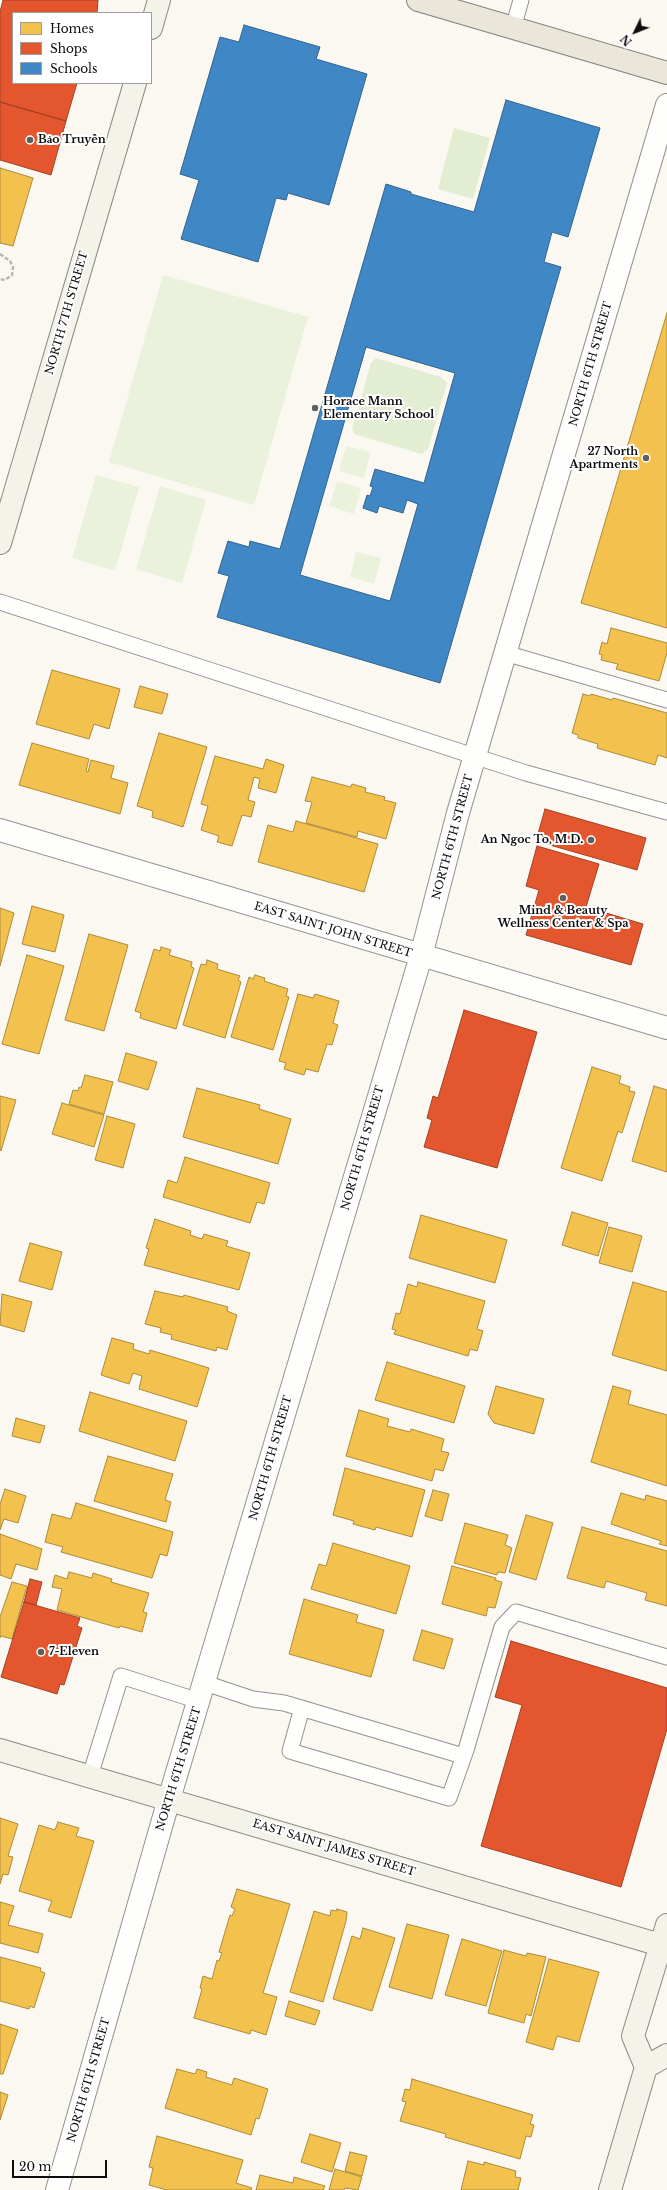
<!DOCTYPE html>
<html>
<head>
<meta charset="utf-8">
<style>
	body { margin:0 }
	#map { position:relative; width:667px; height:2190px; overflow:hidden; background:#faf8f0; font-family:"Libre Baskerville",serif }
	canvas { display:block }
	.legend { position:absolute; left:12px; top:12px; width:140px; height:72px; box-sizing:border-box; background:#fff; border:1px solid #9e9e9e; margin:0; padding:5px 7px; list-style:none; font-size:12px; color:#0c0c0c }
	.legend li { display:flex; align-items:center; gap:8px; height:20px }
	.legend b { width:20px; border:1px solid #9e9e9e }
	.north { position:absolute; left:615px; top:12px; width:40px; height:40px; -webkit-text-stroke:3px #fff; paint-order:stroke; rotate:227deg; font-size:11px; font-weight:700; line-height:16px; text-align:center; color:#0c0c0c }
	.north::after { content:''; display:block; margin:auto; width:14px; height:18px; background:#0c0c0c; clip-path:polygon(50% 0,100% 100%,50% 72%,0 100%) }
	.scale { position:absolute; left:12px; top:2160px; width:95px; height:18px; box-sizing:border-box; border:2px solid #0c0c0c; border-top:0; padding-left:5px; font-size:12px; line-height:14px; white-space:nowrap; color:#0c0c0c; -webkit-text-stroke:3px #fff; paint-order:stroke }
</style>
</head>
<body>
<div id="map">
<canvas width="667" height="2190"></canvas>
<ul class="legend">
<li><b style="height:11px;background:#f2c14e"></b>Homes</li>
<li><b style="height:11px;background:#e4572e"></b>Shops</li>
<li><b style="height:11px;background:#3f88c5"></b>Schools</li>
</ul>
<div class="north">N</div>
<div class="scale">20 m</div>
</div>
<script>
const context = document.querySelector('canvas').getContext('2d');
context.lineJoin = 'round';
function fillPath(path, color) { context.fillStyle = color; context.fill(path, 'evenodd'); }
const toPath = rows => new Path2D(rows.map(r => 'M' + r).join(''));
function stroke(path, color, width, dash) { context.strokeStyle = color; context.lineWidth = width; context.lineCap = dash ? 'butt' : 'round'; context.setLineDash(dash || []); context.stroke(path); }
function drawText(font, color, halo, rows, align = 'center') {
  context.font = font + ' "Libre Baskerville",serif'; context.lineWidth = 4; context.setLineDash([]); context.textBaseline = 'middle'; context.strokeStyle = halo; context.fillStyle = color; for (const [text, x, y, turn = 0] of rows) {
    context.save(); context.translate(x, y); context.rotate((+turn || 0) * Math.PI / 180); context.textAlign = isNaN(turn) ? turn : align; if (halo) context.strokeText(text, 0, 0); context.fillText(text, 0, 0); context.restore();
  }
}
fillPath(toPath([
	[454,128,490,138,473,199,438,189],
	[376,358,441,377,447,383,428,449,422,454,354,434,352,429,371,363]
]), '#e2edd2');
fillPath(toPath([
	[163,275,308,317,254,505,109,462],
	[346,446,371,452,364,478,339,471],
	[96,475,139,487,115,571,72,558],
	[337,481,361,488,354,514,329,506],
	[160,486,206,500,182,583,136,569],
	[356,552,381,558,374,584,350,577]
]), '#ebf2dc');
const homes = toPath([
	[0,168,33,178,13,246,0,243,0,168],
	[667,313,667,628,581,603,667,313],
	[611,628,667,643,667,653,659,681,616,669,618,664,601,660,602,655,599,654,602,642,607,644,611,628],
	[52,670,120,689,109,729,94,724,89,739,36,724,52,670],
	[140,686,168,694,162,714,134,707,140,686],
	[583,694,590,696,591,694,612,700,613,698,667,713,667,758,658,755,655,765,597,748,598,744,578,738,578,735,572,733,583,694],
	[159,733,207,747,183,827,152,817,153,811,137,806,159,733],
	[32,743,89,759,86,771,88,772,91,760,114,766,111,778,128,783,120,814,19,785,32,743],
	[215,756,263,769,266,759,284,765,276,793,258,788,260,779,254,777,248,800,255,802,251,817,242,815,232,846,217,842,219,836,201,830,208,806,201,804,215,756],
	[312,777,351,787,352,784,366,788,365,792,385,797,384,800,396,803,386,839,358,831,357,837,306,823,312,802,305,801,312,777],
	[296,821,378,844,364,892,258,862,268,825,293,832,296,821],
	[32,906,64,915,55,952,22,944,32,906],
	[0,908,14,913,0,966,0,908],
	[89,934,128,945,104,1031,65,1020,89,934],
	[161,947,171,950,169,955,192,962,191,967,194,968,176,1029,140,1018,141,1013,135,1011,154,949,160,951,161,947],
	[27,955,64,966,39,1054,2,1044,27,955],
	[207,960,218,964,217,969,240,976,238,980,241,982,225,1038,183,1025,201,964,206,965,207,960],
	[255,975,265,978,264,981,288,989,286,996,289,997,273,1050,231,1037,249,977,253,979,255,975],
	[298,994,313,998,315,994,339,1001,333,1023,338,1025,332,1045,327,1044,318,1072,306,1069,304,1075,284,1069,286,1063,279,1061,298,994],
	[126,1053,157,1062,148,1090,118,1081,126,1053],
	[592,1067,621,1076,619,1083,630,1087,629,1091,635,1092,622,1133,618,1131,602,1181,561,1168,592,1067],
	[85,1075,113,1082,104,1114,69,1104,73,1090,78,1091,79,1087,81,1088,85,1075],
	[654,1086,667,1090,667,1172,632,1161,654,1086],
	[197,1088,260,1105,259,1109,291,1119,278,1164,183,1137,197,1088],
	[0,1096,16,1100,1,1151,0,1150,0,1096],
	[62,1103,104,1115,94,1147,52,1134,62,1103],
	[107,1116,135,1124,123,1168,95,1160,107,1116],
	[185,1157,270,1183,264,1204,257,1202,250,1223,163,1197,168,1180,177,1183,185,1157],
	[572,1212,608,1223,598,1256,562,1245,572,1212],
	[421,1215,507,1240,495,1283,409,1258,421,1215],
	[155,1219,191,1231,190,1235,202,1239,204,1234,228,1241,226,1246,250,1253,239,1290,144,1265,149,1249,146,1248,155,1219],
	[609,1227,642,1236,632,1272,599,1263,609,1227],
	[30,1243,62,1252,52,1290,19,1281,30,1243],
	[418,1282,485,1301,477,1329,483,1331,477,1351,470,1349,468,1356,394,1334,396,1330,392,1329,396,1313,400,1314,408,1284,417,1287,418,1282],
	[633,1282,667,1292,667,1371,612,1355,633,1282],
	[155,1291,183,1297,184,1295,228,1307,227,1311,237,1315,227,1350,217,1347,216,1351,171,1339,172,1335,160,1332,161,1328,145,1324,155,1291],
	[2,1294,32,1302,24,1332,0,1325,2,1294],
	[112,1338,134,1344,133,1349,149,1354,150,1350,209,1368,197,1407,139,1389,142,1376,133,1373,129,1384,101,1375,112,1338],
	[387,1362,465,1386,454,1423,375,1400,387,1362],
	[496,1386,544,1399,534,1434,494,1423,488,1414,496,1386],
	[613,1386,631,1391,628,1404,667,1415,667,1486,591,1462,613,1386],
	[90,1392,187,1421,175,1461,79,1431,90,1392],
	[359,1410,389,1419,387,1426,410,1432,411,1429,444,1439,441,1451,449,1453,443,1471,435,1469,432,1481,346,1456,359,1410],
	[16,1418,45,1426,40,1443,12,1436,16,1418],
	[108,1456,173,1474,165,1500,171,1502,166,1522,94,1501,108,1456],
	[345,1468,425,1490,412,1537,376,1527,375,1530,353,1524,354,1521,333,1515,345,1468],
	[5,1489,26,1496,18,1523,4,1519,0,1530,0,1504,5,1489],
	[433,1490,449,1494,442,1521,425,1516,433,1490],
	[621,1493,645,1500,646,1495,667,1501,667,1546,659,1544,661,1541,611,1524,621,1493],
	[76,1503,173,1532,167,1556,160,1554,152,1578,61,1552,63,1547,45,1542,52,1514,71,1519,76,1503],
	[526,1515,553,1523,536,1580,509,1572,526,1515],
	[465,1523,508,1535,505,1545,512,1548,505,1573,498,1572,497,1575,454,1563,465,1523],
	[582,1527,667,1551,667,1606,645,1600,647,1593,606,1581,604,1588,567,1578,582,1527],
	[0,1534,42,1549,37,1570,16,1564,11,1579,0,1575,0,1534],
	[333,1543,410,1566,396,1614,311,1589,319,1564,326,1566,333,1543],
	[452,1566,496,1578,495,1580,502,1582,495,1608,488,1607,486,1616,442,1604,452,1566],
	[69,1572,92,1578,93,1573,112,1579,111,1582,149,1593,143,1612,147,1613,142,1632,120,1626,119,1628,57,1610,62,1589,52,1587,55,1575,67,1579,69,1572],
	[12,1582,27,1586,12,1639,1,1636,0,1638,0,1617,12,1582],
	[304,1599,358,1615,356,1622,384,1630,371,1677,289,1654,304,1599],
	[422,1630,453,1639,444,1669,413,1660,422,1630],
	[0,1818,18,1824,8,1856,13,1857,8,1875,3,1874,0,1884,0,1818],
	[58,1822,79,1828,76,1836,94,1841,71,1918,48,1911,52,1901,19,1891,39,1825,55,1830,58,1822],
	[237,1889,290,1904,263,1993,277,1997,266,2035,251,2030,250,2034,194,2018,202,1989,200,1988,203,1976,212,1979,217,1960,219,1961,222,1953,219,1952,230,1915,232,1916,235,1909,231,1907,237,1889],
	[0,1902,14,1906,8,1925,43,1934,38,1953,0,1943,0,1902],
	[337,1909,347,1912,346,1921,323,2002,290,1992,314,1911,330,1916,331,1910,337,1911,337,1909],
	[407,1924,449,1935,432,1999,389,1987,407,1924],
	[363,1928,395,1938,372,2011,333,1999,352,1936,360,1939,363,1928],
	[462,1939,502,1951,486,2006,445,1995,462,1939],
	[504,1950,526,1956,527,1953,546,1957,531,2016,526,2014,524,2023,488,2013,504,1950],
	[0,1957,41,1968,40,1971,45,1973,34,2008,30,2006,29,2009,0,2001,0,1957],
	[549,1959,599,1972,579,2042,557,2036,553,2050,526,2042,549,1959],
	[289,2001,320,2011,315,2025,285,2016,289,2001],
	[0,2024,18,2030,3,2074,0,2074,0,2024],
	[177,2069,195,2074,197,2069,207,2072,206,2077,232,2085,234,2078,268,2089,259,2119,256,2118,251,2135,165,2108,177,2069],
	[412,2079,533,2115,530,2124,534,2125,531,2137,526,2136,520,2159,445,2137,446,2134,400,2121,406,2102,402,2101,405,2089,410,2090,412,2079],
	[0,2092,8,2095,0,2120,0,2092],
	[310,2134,341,2143,332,2172,301,2162,310,2134],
	[157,2136,243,2160,236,2183,252,2188,251,2190,167,2190,149,2185,153,2168,149,2167,157,2136],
	[350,2152,367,2156,362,2176,345,2171,350,2152],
	[468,2161,484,2165,484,2162,516,2171,515,2177,521,2178,518,2190,461,2190,468,2161],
	[335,2169,362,2177,358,2190,345,2188,344,2190,329,2190,335,2169],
	[260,2175,293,2183,294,2177,325,2186,323,2190,256,2190,260,2175]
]);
fillPath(homes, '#f2c14e');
stroke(homes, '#ad8b3a', 1);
const shops = toPath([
	[3,0,98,0,97,13,13,13,13,83,77,83,66,121,0,102,0,12,3,0],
	[0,102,66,121,51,175,0,160,0,102],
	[545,809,646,838,637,870,536,841,545,809],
	[537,846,599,864,586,907,643,924,631,965,526,935,539,890,526,886,537,846],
	[464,1010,537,1032,497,1168,424,1147,432,1120,427,1118,433,1096,438,1098,464,1010],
	[30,1579,42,1582,36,1605,24,1602,30,1579],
	[24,1602,80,1618,77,1626,82,1628,64,1685,60,1684,57,1694,1,1677,24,1602],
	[511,1641,667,1688,667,1729,621,1887,481,1846,522,1705,495,1697,511,1641]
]);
fillPath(shops, '#e4572e');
stroke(shops, '#a34024', 1);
const schools = toPath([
	[244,25,320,47,316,59,367,74,329,205,288,193,286,200,276,198,258,262,181,239,199,180,180,174,220,37,239,42,244,25],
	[506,100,600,128,568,237,552,232,544,262,561,267,440,683,217,617,229,576,218,573,228,541,249,547,250,541,280,549,386,184,411,192,411,194,474,212,506,100],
	[366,347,455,373,424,483,375,469,370,486,373,487,370,496,367,495,363,508,377,513,379,506,403,513,407,500,418,504,390,601,300,575,366,347]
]);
fillPath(schools, '#3f88c5');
stroke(schools, '#30638e', 1);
const lane = toPath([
	[513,28,521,0],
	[0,602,526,773,667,812],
	[505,653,667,700],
	[205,1683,253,1699,284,1703,463,1756],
	[302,1708,290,1751,449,1798,466,1750,502,1627,516,1612,667,1657],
	[90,1776,121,1676,199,1701]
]);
const street = toPath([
	[0,830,667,1028],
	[57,2190,169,1799,421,956,458,813,667,105]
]);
const secondary = toPath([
	[151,28,159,0],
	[0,543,135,83],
	[0,1750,667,1947],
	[646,2067,667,2055],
	[610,2190,646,2067,633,2036,667,1925]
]);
const primary = toPath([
	[418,0,667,73]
]);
stroke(lane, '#93928f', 17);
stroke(street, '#93928f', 24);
stroke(secondary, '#8a8985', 24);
stroke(primary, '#80807c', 24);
stroke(toPath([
	[0,254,10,261,13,267,12,275,5,280,0,279]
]), '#b7b7b5', 2.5, [4, 2]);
stroke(lane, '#fefefd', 15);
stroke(street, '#fefefd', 22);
stroke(secondary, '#f4f3e9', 22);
stroke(primary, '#eae6d9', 22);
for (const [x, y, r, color] of [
	[30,140,4,"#5f5f5c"],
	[315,408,4,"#5f5f5c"],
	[646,458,4,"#5f5f5c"],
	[591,840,4,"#5f5f5c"],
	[563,898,4,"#5f5f5c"],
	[41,1652,4,"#5f5f5c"]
]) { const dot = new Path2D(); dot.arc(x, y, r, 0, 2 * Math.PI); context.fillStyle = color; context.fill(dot); stroke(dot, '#fff', 1.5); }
drawText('bold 11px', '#0c0c0c', '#fff', [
	["Bảo Truyền",38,140],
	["Horace Mann",323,402],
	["Elementary School",323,415],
	["27 North",638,452,"right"],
	["Apartments",638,465,"right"],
	["An Ngoc To, M.D.",583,840,"right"],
	["Mind & Beauty",563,911,"center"],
	["Wellness Center & Spa",563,924,"center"],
	["7-Eleven",49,1652]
], 'left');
drawText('11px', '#0c0c0c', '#fff', [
	["NORTH 7TH STREET",67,313,-74],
	["NORTH 6TH STREET",591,364,-74],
	["NORTH 6TH STREET",453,837,-75],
	["EAST SAINT JOHN STREET",333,930,17],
	["NORTH 6TH STREET",363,1148,-74],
	["NORTH 6TH STREET",271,1458,-74],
	["NORTH 6TH STREET",179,1769,-73],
	["EAST SAINT JAMES STREET",334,1848,17],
	["NORTH 6TH STREET",89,2080,-74]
]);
</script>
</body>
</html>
